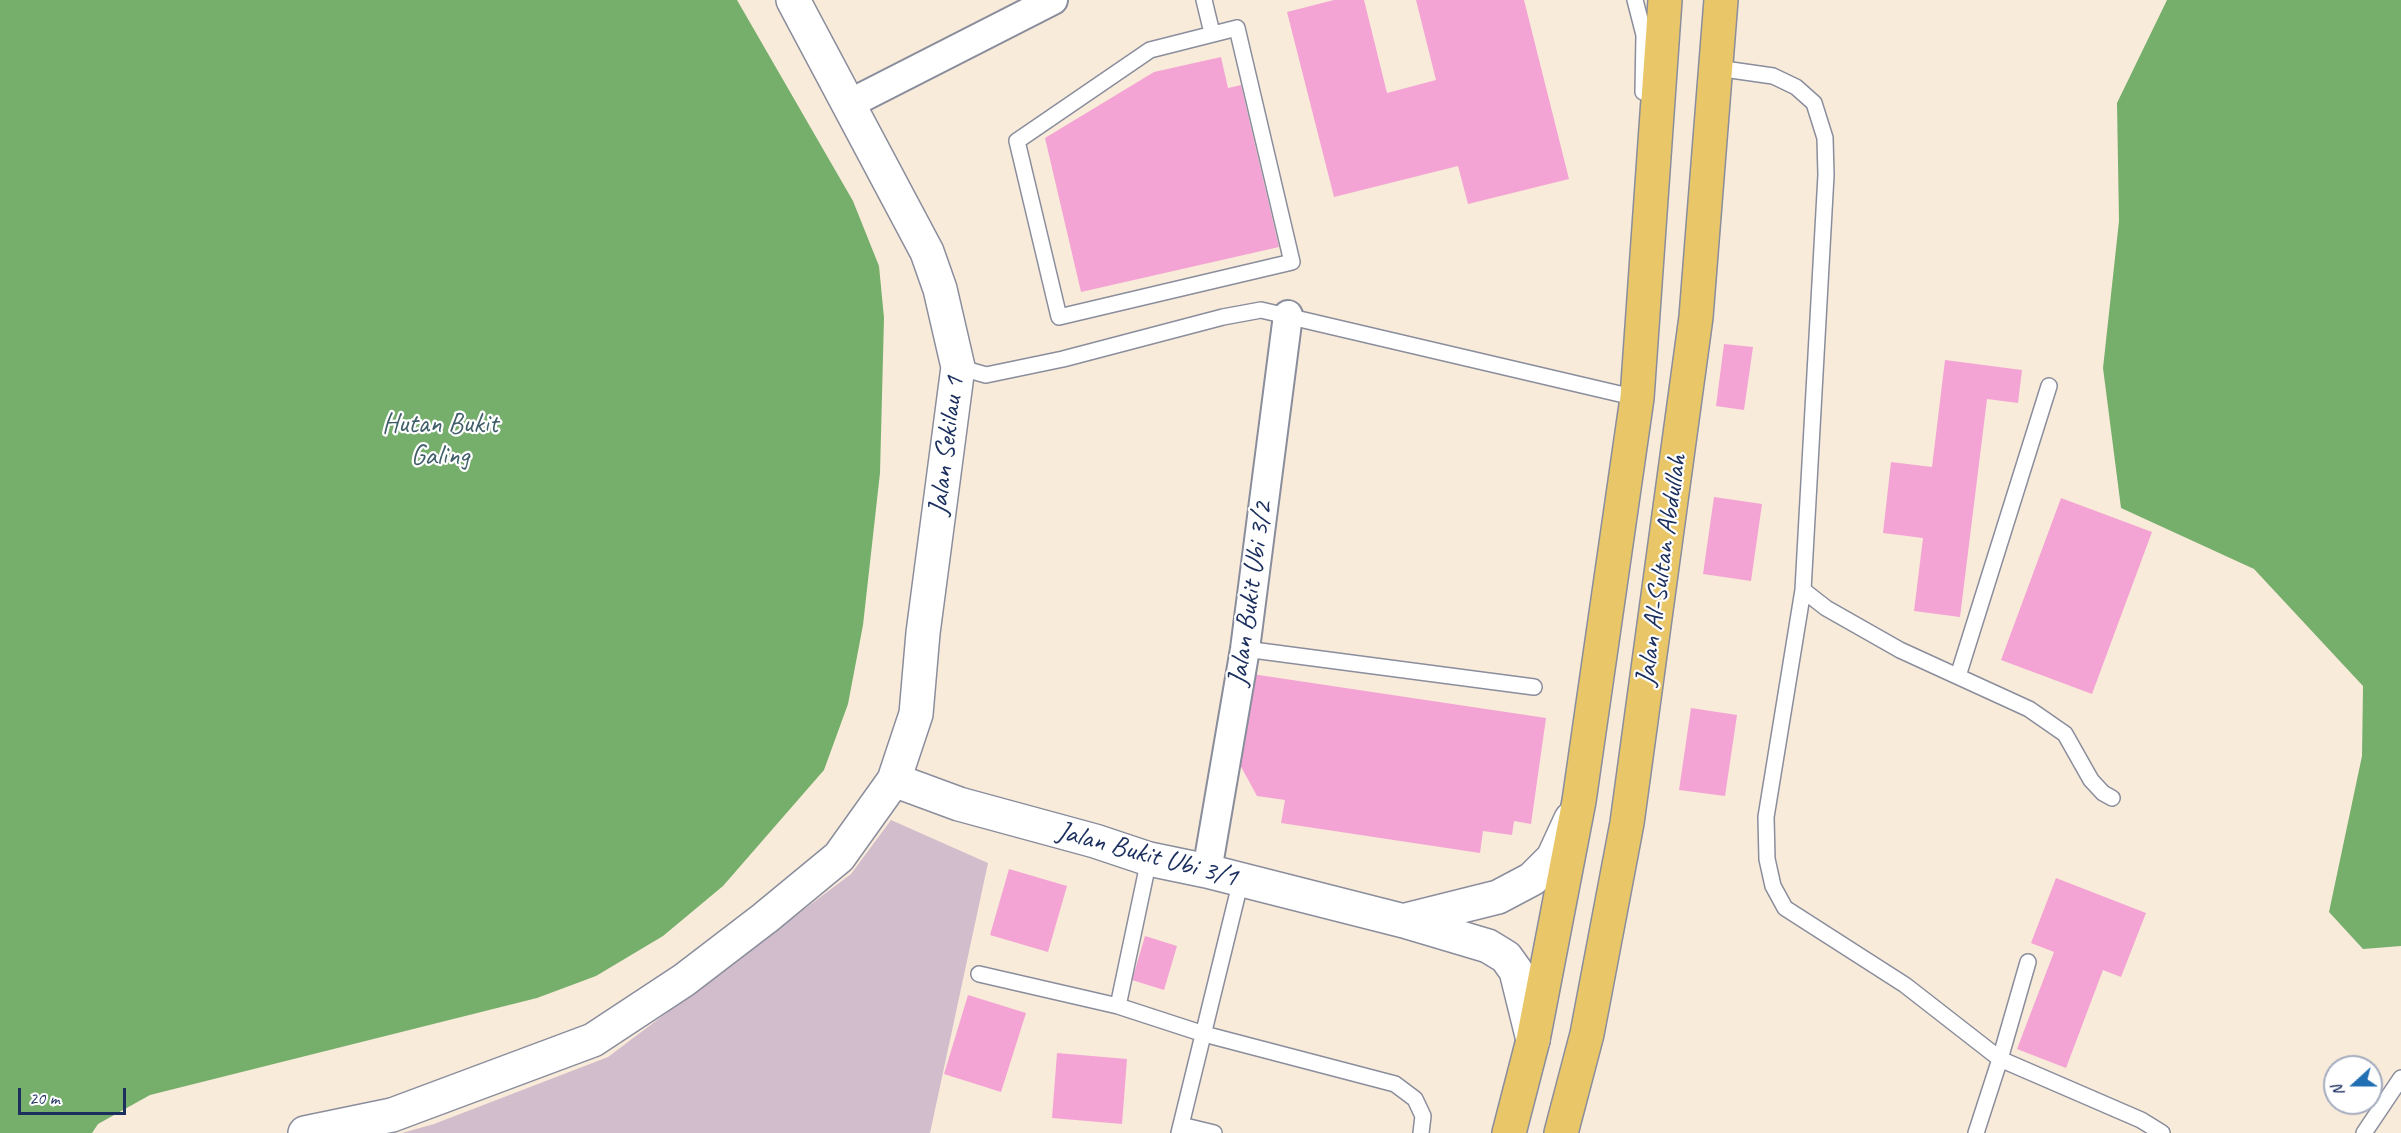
<!DOCTYPE html>
<html>
<head>
<meta charset="utf-8">
<style>
	body { margin:0 }
	#map { position:relative; width:2401px; height:1133px; overflow:hidden; background:#f9ebda; font-family:Caveat,sans-serif }
	canvas { display:block }
	.north { position:absolute; left:2323px; top:1055px; width:60px; height:60px; box-sizing:border-box; background:#fff; border:2px solid #a4acbf; border-radius:50%; rotate:249deg; font-size:16px; font-weight:700; line-height:24px; text-align:center; color:#1b2f5e }
	.north::after { content:''; display:block; margin:auto; width:21px; height:27px; background:#1f6fb2; clip-path:polygon(50% 0,100% 100%,50% 72%,0 100%) }
	.scale { position:absolute; left:18px; top:1088px; width:108px; height:27px; box-sizing:border-box; border:3px solid #1b2f5e; border-top:0; padding-left:8px; font-size:18px; line-height:21px; white-space:nowrap; color:#1b2f5e; -webkit-text-stroke:4px #fff; paint-order:stroke }
</style>
</head>
<body>
<div id="map">
<canvas width="2401" height="1133"></canvas>
<div class="north">N</div>
<div class="scale">20 m</div>
</div>
<script>
const context = document.querySelector('canvas').getContext('2d');
context.lineJoin = 'round';
function fillPath(path, color) { context.fillStyle = color; context.fill(path, 'evenodd'); }
const toPath = rows => new Path2D(rows.map(r => 'M' + r).join(''));
function stroke(path, color, width, dash) { context.strokeStyle = color; context.lineWidth = width; context.lineCap = dash ? 'butt' : 'round'; context.setLineDash(dash || []); context.stroke(path); }
function drawText(font, color, halo, rows, align = 'center') {
  context.font = font + ' Caveat,sans-serif'; context.lineWidth = 4.5; context.setLineDash([]); context.textBaseline = 'middle'; context.strokeStyle = halo; context.fillStyle = color; for (const [text, x, y, turn = 0] of rows) {
    context.save(); context.translate(x, y); context.rotate((+turn || 0) * Math.PI / 180); context.textAlign = isNaN(turn) ? turn : align; if (halo) context.strokeText(text, 0, 0); context.fillText(text, 0, 0); context.restore();
  }
}
fillPath(toPath([
	[891,820,988,863,930,1133,402,1133,434,1124,608,1057,851,874]
]), '#d1bdcb');
fillPath(toPath([
	[0,0,737,0,853,201,879,266,884,318,880,473,863,625,848,704,824,770,723,886,663,936,596,976,537,998,150,1095,98,1124,92,1133,0,1133],
	[2167,0,2401,0,2401,946,2363,949,2329,912,2362,756,2363,686,2254,569,2121,508,2103,368,2119,221,2117,103]
]), '#76ae6c');
fillPath(toPath([
	[1334,0,1364,0,1387,93,1436,80,1416,0,1524,0,1569,179,1468,204,1458,166,1334,197,1287,12],
	[1221,57,1228,88,1241,85,1279,247,1081,292,1045,138,1154,72],
	[1724,344,1753,347,1744,410,1716,406],
	[1945,360,2022,370,2018,403,1987,399,1960,617,1914,611,1923,538,1883,533,1891,462,1932,467],
	[1714,497,1762,504,1751,581,1703,574],
	[2061,498,2152,532,2092,694,2001,660],
	[1252,674,1546,718,1531,824,1514,821,1512,835,1483,831,1480,853,1281,823,1285,800,1257,796,1239,763],
	[1691,708,1737,715,1725,796,1679,790],
	[1009,869,1067,886,1048,952,990,935],
	[2056,878,2146,913,2121,977,2103,970,2066,1068,2017,1049,2054,952,2031,943],
	[1145,936,1177,946,1164,990,1132,980],
	[968,995,1026,1013,1001,1092,944,1074],
	[1057,1053,1127,1059,1122,1124,1052,1118]
]), '#f3a4d4');
const service = toPath([
	[1204,0,1212,33],
	[1635,0,1644,35,1643,92],
	[1237,28,1292,262,1059,317,1017,141,1150,50,1237,28],
	[1717,68,1773,76,1796,87,1814,103,1825,138,1826,175,1803,590,1826,608,1900,650,2029,709,2065,734,2091,780,2103,793,2112,798],
	[958,367,986,375,1063,359,1223,317,1261,310,1637,398],
	[1803,590,1766,817,1767,859,1773,886,1785,908,1905,985,2000,1059,2141,1120,2162,1133],
	[1245,649,1534,687],
	[1958,676,2049,386],
	[979,974,1118,1006,1204,1034,1395,1084,1415,1099,1423,1116,1421,1133],
	[1118,1006,1149,859],
	[1181,1125,1214,1133],
	[1179,1133,1241,880],
	[1976,1133,2000,1059,2028,962],
	[2364,1133,2401,1078]
]);
const minor = toPath([
	[849,104,1053,0],
	[1207,871,1245,649,1288,315]
]);
const tertiary = toPath([
	[894,780,959,804,1095,841,1149,859,1207,871,1404,921,1488,946,1506,957,1516,971,1533,1040],
	[1406,920,1498,897,1532,879,1553,858,1571,819],
	[305,1133,392,1115,593,1040,684,980,765,918,839,857,894,780,916,714,923,633,958,367,940,289,927,252,793,0]
]);
const primary = toPath([
	[1509,1133,1533,1040,1579,801,1637,398,1665,0],
	[1561,1133,1587,1034,1627,823,1696,317,1721,0]
]);
stroke(service, '#8a8d9c', 18);
stroke(minor, '#8a8d9c', 32);
stroke(tertiary, '#8a8d9c', 36);
stroke(primary, '#8a8d9c', 36);
stroke(service, '#fff', 15);
stroke(minor, '#fff', 28);
stroke(tertiary, '#fff', 33);
stroke(primary, '#e9c769', 33);
drawText('28px', '#3f5e67', '#fff', [
	["Hutan Bukit",440,425],
	["Galing",440,457]
]);
drawText('28px', '#1b2f5e', '#fff', [
	["Jalan Sekilau 1",947,446,-83],
	["Jalan Al-Sultan Abdullah",1662,570,-82],
	["Jalan Bukit Ubi 3/2",1251,594,-82],
	["Jalan Bukit Ubi 3/1",1147,855,15]
]);
</script>
</body>
</html>
